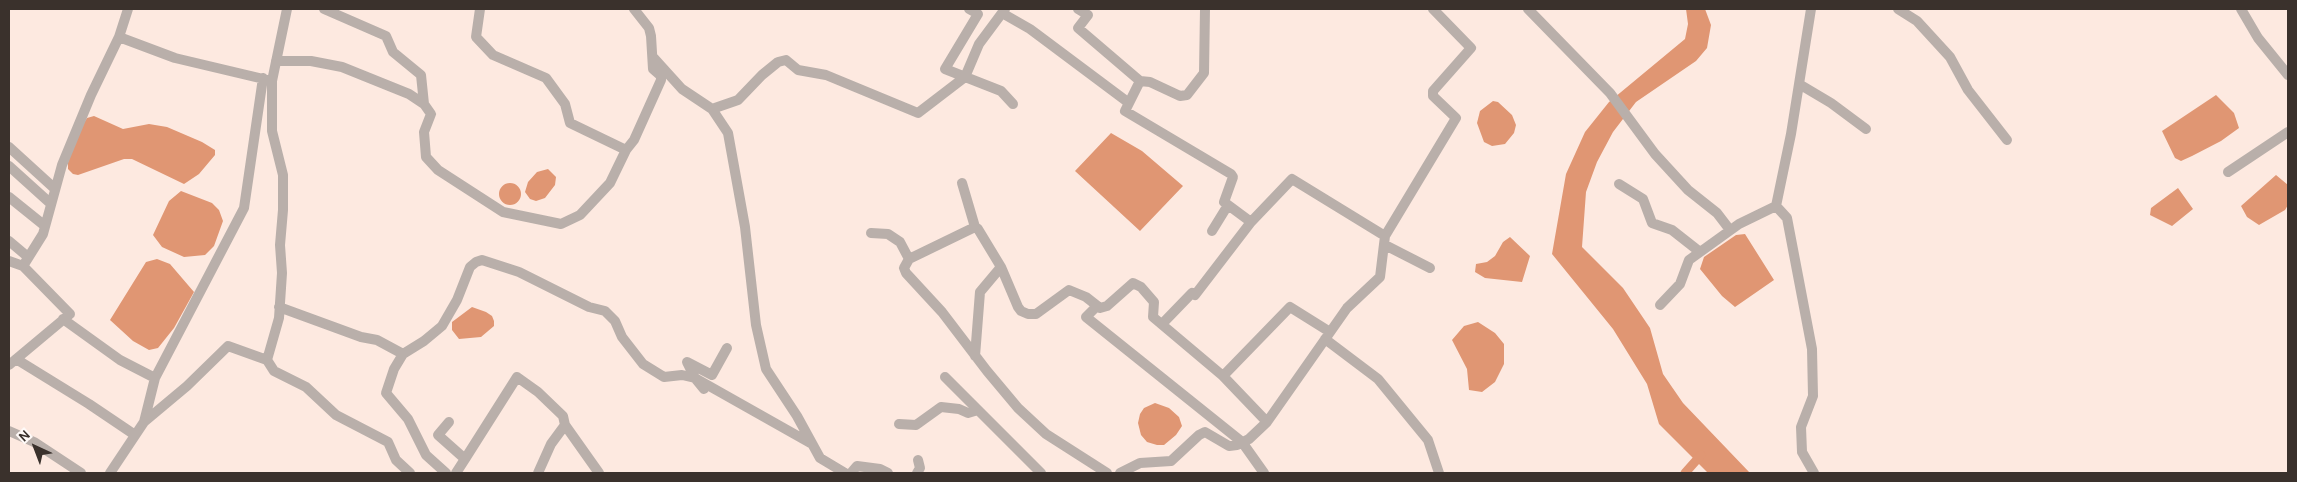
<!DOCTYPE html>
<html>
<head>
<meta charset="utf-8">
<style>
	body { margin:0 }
	#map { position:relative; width:2297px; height:482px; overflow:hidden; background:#fde9e0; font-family:Karla,sans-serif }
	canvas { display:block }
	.frame { position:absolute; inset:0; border:10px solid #3a312c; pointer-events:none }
	.north { position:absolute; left:10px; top:422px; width:50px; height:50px; -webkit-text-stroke:4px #fffaf8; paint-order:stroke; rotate:317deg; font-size:14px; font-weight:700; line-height:20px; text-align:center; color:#3a312c }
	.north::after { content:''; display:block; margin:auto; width:18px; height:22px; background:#3a312c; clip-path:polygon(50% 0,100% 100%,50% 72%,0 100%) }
</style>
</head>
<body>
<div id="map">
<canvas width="2297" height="482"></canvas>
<div class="frame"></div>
<div class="north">N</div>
</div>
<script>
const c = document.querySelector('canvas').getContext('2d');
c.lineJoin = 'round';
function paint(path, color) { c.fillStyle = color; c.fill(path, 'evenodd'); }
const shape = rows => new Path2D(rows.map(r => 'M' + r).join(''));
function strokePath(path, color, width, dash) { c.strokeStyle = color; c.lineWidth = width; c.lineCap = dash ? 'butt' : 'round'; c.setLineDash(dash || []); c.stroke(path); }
paint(shape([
	[1686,9,1705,9,1711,25,1707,48,1696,61,1636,102,1613,132,1597,162,1586,192,1582,247,1623,288,1650,328,1663,374,1683,403,1750,473,1708,473,1659,424,1647,384,1613,329,1552,254,1566,174,1585,132,1609,102,1685,39,1688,24],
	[2216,95,2234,113,2239,128,2221,141,2192,156,2181,161,2175,158,2162,131],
	[1493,101,1498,102,1512,115,1516,125,1514,133,1505,144,1492,146,1484,142,1477,123,1480,111],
	[94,116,123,129,149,124,167,127,202,142,215,150,215,155,199,174,184,184,132,159,124,159,78,175,73,174,68,169,68,162,82,126,87,118],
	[1111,133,1142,151,1183,186,1140,231,1075,171],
	[548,169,556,177,555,185,545,198,536,201,530,199,525,192,528,182,537,172],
	[2276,175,2288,185,2288,205,2285,210,2259,225,2247,217,2241,206],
	'499 194a11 11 0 1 1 22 0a11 11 0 1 1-22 0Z',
	[2178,188,2193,209,2172,226,2150,215,2151,208],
	[181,191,212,203,219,210,223,221,214,246,205,255,184,257,162,247,153,235,169,201],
	[1745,234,1774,280,1735,307,1722,296,1700,269,1704,257,1736,235],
	[1510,237,1530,256,1522,282,1485,278,1475,272,1476,264,1487,262,1495,256,1503,242],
	[157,259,170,264,194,292,174,328,158,348,149,350,133,341,110,320,146,262],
	[472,307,486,312,492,316,494,321,494,326,481,337,459,339,452,330,452,322],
	[1478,322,1495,333,1504,344,1504,364,1495,382,1482,392,1469,390,1467,369,1452,340,1464,326],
	[1155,403,1169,408,1179,417,1182,426,1176,435,1164,445,1157,445,1147,442,1141,435,1138,423,1140,414,1144,408]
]), '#e09673');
strokePath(shape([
	[1685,473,1701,455]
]), '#e09673', 9);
strokePath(shape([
	[324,9,386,36,393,52,421,75,424,104],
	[480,9,476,37,493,55,546,78,565,104,570,123,626,150],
	[969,9,978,14,945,69,1001,91,1013,104],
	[1078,9,1088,15,1078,28,1140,81,1125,111,1231,174,1233,177,1224,202,1251,222],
	[1528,9,1610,93,1655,154,1688,190,1717,213,1730,230],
	[1811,9,1791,134,1776,206,1787,218,1812,349,1813,396,1801,427,1802,452,1814,473],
	[1898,9,1917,21,1950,57,1968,90,2007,140],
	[2241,9,2258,38,2288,75],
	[1002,13,1030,29,1129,103],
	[119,37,175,58,272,81,272,131,283,175,283,210,280,245,282,273,279,318,267,360,274,371,306,387,336,415,388,442,396,460,410,473],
	[653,57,682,89,712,109,728,133,745,227,756,325,766,369,797,416,820,458,845,473],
	[276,61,311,61,342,67,409,94,424,104,431,114,424,132,426,157,438,170,503,212,561,224,580,215,610,183,626,150,634,140,661,80,661,76,653,69,651,36,649,28,634,9],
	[272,81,287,9],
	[1140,81,1150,82,1180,96,1187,95,1204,73,1205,9],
	[1799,84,1831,103,1866,129],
	[712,109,738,100,762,75,778,62,786,60,798,70,826,75,918,113,965,77,979,44,1005,9],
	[9,147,54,188],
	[9,166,50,203],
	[2228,172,2288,132],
	[962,183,975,227,978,229,1001,267,1018,307,1021,311,1028,314,1036,314,1069,290,1086,297,1100,308,1107,306,1133,283,1141,287,1154,302,1153,317,1223,376,1267,422],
	[1619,184,1643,199,1652,223,1672,230,1700,252],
	[9,197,45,226],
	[1212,231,1228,205],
	[871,233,888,234,900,242,909,259,904,268,906,273,942,312,987,371,1018,408,1046,434,1107,473],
	[9,241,28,257],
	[1385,245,1430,268],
	[909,259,975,227],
	[9,261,23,266],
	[1660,305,1680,284,1689,260,1739,224,1776,206],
	[279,307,361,337,377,340,403,354],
	[1096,307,1086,317,1242,442,1264,473],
	[63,319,120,360,155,378],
	[1162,324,1192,293,1195,295,1251,222,1292,179,1385,236],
	[1325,339,1378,379,1428,440,1439,473],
	[727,348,712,375,687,362,695,378,812,444],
	[975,356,980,292,1001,267],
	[16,359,89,404,135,435],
	[9,365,70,314,23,266,43,234,62,165,91,95,119,37,128,9],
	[1223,376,1290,307,1330,332],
	[945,377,1041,473],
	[144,422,155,378,244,208,263,78],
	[449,422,438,435,465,459,456,473],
	[899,424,916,425,941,407,959,409,968,413,978,410],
	[565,425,599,473],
	[9,431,34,442,81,473],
	[465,459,517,377,538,392,563,416,565,425,551,444,538,473],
	[110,473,144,422,187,386,228,346,267,360],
	[446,473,426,455,408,419,386,393,394,369,403,354,424,341,442,326,457,300,470,267,476,262,482,260,519,272,589,307,605,311,615,321,622,337,643,364,664,377,682,375,695,378,704,389],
	[851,473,857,466,880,469,888,473],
	[917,473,920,468,918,460],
	[1120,473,1140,463,1171,461,1199,435,1205,432,1229,446,1237,445,1249,439,1267,422,1347,308,1380,277,1385,236,1456,118,1433,96,1433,91,1471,48,1433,9]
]), '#b9afaa', 10);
</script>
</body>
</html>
